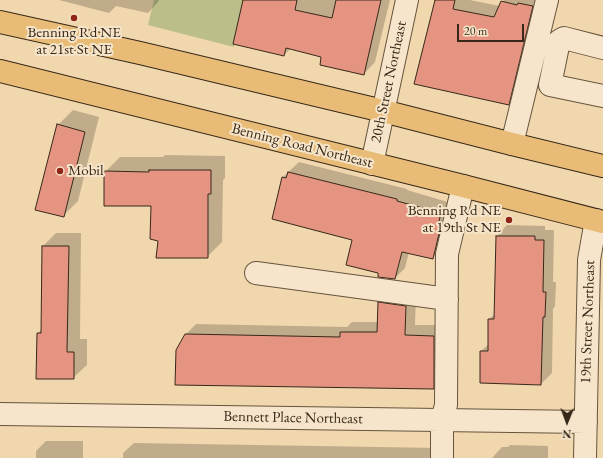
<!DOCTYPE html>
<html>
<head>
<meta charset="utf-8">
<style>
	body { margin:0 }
	#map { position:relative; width:603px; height:458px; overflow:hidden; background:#f1d7ad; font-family:"EB Garamond",serif }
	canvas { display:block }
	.north { position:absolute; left:547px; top:402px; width:40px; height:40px; -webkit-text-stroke:3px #f6e5ca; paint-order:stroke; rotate:181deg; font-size:11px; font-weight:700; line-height:16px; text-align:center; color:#372819 }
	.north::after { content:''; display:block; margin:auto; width:14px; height:18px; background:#372819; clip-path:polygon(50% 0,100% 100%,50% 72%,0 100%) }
	.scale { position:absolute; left:457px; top:24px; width:67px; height:18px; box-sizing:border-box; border:2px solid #372819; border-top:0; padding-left:5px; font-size:12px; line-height:14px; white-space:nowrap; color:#372819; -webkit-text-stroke:3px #f6e5ca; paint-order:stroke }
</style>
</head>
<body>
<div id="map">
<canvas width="603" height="458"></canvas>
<div class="north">N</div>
<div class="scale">20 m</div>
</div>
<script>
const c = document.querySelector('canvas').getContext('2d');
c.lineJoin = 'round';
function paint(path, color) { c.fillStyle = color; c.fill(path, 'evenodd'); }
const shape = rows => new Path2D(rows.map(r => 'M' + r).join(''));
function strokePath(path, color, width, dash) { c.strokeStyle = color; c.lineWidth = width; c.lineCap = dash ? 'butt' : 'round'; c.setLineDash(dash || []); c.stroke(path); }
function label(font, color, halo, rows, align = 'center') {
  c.font = font + ' "EB Garamond",serif'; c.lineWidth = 4; c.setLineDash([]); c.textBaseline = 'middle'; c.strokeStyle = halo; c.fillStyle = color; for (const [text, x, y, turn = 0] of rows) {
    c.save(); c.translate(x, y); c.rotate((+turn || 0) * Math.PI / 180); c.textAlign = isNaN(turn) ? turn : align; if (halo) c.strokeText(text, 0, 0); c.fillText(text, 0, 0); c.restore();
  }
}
paint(shape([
	[154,0,246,0,234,47,148,25]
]), '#bbbe89');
paint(shape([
	[59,0,159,0,158,2,148,13,116,6,109,13],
	[244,0,390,0,375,62,364,74,322,56,291,48,284,55],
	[436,0,470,0,500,6,504,0,541,0,519,94,508,104],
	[73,110,99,117,78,201,63,216,58,125],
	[165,155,225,156,225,178,223,180,222,242,207,257,159,241,152,205,105,172,120,157,163,157],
	[299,162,407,189,407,190,451,203,443,247,432,258,409,252,405,268,395,278,379,272,354,239,283,177],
	[507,225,545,226,545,230,554,230,553,282,556,282,555,306,553,309,552,373,541,384,481,383,481,351,489,344,489,319,496,313,497,236],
	[56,233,81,233,80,339,87,339,87,365,73,378,38,333,42,329,43,246],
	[389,292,416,296,415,325,444,325,444,378,433,388,185,335,196,324,347,327,352,322,378,322,379,303],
	[46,441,83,441,83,458,36,458,36,451],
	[134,443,440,448,443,458,123,458,123,453],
	[510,445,548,446,548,458,492,458,502,447,508,447]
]), '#0003');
const building = shape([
	[243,0,297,0,295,10,332,18,336,0,381,0,364,75,320,65,321,57,286,48,284,56,233,44,243,0],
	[435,0,455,0,453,9,494,17,501,1,517,5,518,3,533,6,509,105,414,84,435,0],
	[57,124,85,132,64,217,35,210,57,124],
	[149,170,211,170,211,194,208,194,208,258,156,258,158,241,150,239,151,206,104,206,104,171,149,172,149,170],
	[288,172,397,199,397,201,441,213,439,221,442,221,433,259,402,252,395,279,378,277,378,273,346,265,352,240,272,219,282,177,286,178,288,172],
	[496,236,535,236,535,240,544,240,543,292,546,292,545,317,543,317,541,385,480,383,480,351,488,351,488,319,494,319,496,236],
	[42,246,69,246,67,352,74,352,74,379,36,379,37,333,41,333,42,246],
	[378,302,406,306,405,335,434,336,434,389,175,385,176,350,185,334,340,337,340,332,377,332,378,302]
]);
paint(building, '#e49480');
strokePath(building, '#372819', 1);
const minor = shape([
	[603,48,564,38,559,41,550,85,603,96],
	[512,144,547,0],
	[372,164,407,0],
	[256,273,447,299],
	[0,414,586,422],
	[442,458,442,420,446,405,447,254,463,186],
	[585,458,589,260,596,220]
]);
const major = shape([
	[0,22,140,53,383,111,512,144,603,166],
	[0,71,463,186,603,222]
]);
strokePath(minor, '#66543e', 24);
strokePath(major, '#372819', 24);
strokePath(minor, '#f6e5ca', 22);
strokePath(major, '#e8bc76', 22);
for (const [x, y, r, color] of [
	[74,18,4,"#8f2418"],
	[60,171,4,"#8f2418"],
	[509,220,4,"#8f2418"]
]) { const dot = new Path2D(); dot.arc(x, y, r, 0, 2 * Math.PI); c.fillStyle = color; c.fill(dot); strokePath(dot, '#f6e5ca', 1.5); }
label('15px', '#372819', '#f6e5ca', [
	["Benning Rd NE",74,33],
	["at 21st St NE",74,50],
	["Mobil",68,171,"left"],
	["Benning Rd NE",501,211,"right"],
	["at 19th St NE",501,228,"right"]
]);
label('15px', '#372819', '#f6e5ca', [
	["20th Street Northeast",389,82,-78],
	["Benning Road Northeast",302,146,14],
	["19th Street Northeast",588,322,-88],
	["Bennett Place Northeast",293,418,1]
]);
</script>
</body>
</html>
